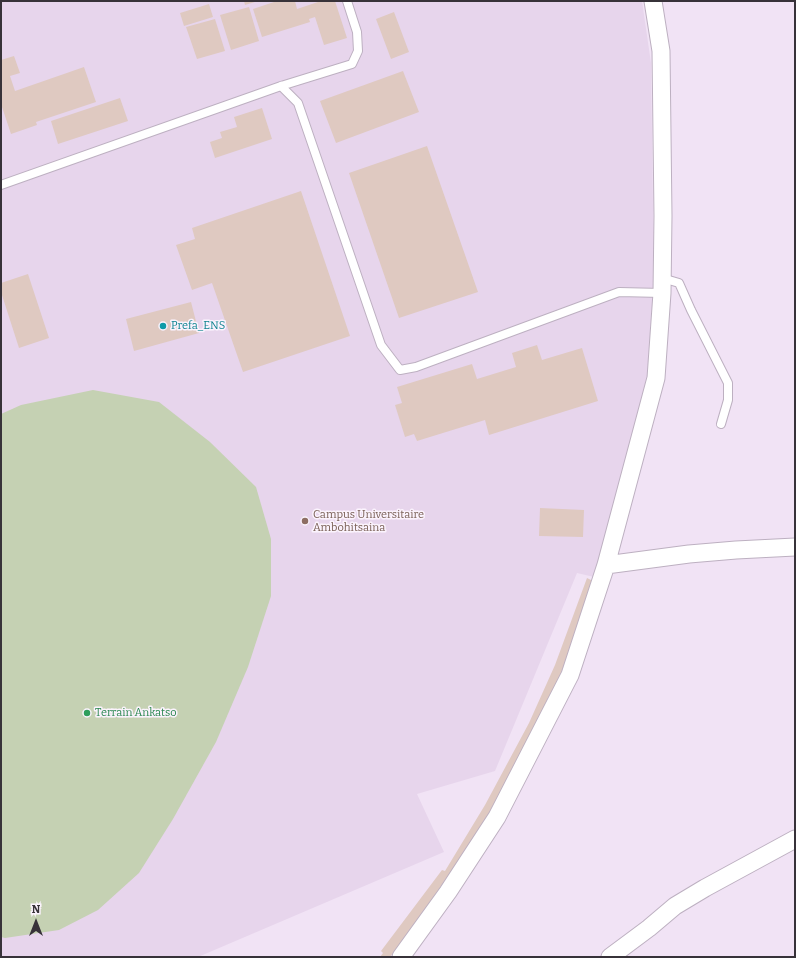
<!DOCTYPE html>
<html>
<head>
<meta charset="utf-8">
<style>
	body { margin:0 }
	#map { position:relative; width:796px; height:958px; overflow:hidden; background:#f1e3f5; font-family:Bitter,serif }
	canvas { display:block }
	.frame { position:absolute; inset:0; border:2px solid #373239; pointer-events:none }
	.north { position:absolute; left:16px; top:902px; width:40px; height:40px; -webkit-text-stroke:3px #fbf3fd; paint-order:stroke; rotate:0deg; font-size:11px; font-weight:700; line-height:16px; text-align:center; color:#373239 }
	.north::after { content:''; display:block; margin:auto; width:14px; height:18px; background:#373239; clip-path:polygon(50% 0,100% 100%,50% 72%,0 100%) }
</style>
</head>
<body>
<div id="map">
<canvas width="796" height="958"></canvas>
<div class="frame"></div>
<div class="north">N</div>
</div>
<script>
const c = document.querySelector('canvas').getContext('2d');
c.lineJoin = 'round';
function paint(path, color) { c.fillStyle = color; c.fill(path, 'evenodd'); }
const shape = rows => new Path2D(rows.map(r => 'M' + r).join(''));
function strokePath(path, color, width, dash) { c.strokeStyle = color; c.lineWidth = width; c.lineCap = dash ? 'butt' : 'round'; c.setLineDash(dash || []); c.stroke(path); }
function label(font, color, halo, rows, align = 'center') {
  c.font = font + ' Bitter,serif'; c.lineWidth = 3; c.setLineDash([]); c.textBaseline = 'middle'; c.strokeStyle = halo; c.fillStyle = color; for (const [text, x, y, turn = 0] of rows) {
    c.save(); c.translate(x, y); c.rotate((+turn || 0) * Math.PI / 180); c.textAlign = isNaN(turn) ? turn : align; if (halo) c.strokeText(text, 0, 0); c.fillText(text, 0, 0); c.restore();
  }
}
paint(shape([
	[1,1,642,1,651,63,654,279,647,376,624,468,594,577,577,573,495,771,417,794,444,852,198,957,1,957]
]), '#e7d5ec');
paint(shape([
	[93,390,159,402,210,442,256,487,271,539,271,596,248,667,216,742,173,819,139,873,98,910,59,930,5,938,1,937,1,414,21,405]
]), '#c5d1b3');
paint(shape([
	[244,1,258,1,245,5],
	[277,1,295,1,297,9,321,1,335,1,347,38,324,45,315,17,309,19,310,22,262,37,253,9],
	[209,4,213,17,184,26,180,13],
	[249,7,259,41,231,50,220,15],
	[394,12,409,52,391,59,376,19],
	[215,19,225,51,197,59,186,27],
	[14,56,20,73,10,76,15,91,84,67,96,102,36,122,37,125,11,134,1,104,1,60],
	[403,71,419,112,336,143,320,101],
	[120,98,128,121,58,144,51,121],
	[262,108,272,139,215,158,210,142,222,138,220,132,237,127,234,117],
	[427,146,478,292,399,318,349,173],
	[301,191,350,336,243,372,212,283,192,290,176,245,195,239,192,228],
	[28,274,49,338,19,348,1,292,1,283],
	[191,302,199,333,134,351,126,319],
	[537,345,542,360,582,348,598,401,489,435,485,420,417,441,414,434,405,437,395,405,402,403,397,387,472,364,477,379,516,367,512,353],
	[540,508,584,510,583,537,539,536],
	[587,578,595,582,563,668,537,727,497,804,447,884,444,882,415,925,390,957,380,957,383,953,381,951,442,870,445,871,485,805,529,723,555,665]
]), '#dfc9c1');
const service = shape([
	[281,86,298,103,381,345,400,370,416,367,619,292,662,293],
	[1,185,281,86,352,64,358,51,357,32,347,1],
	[662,278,679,283,691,310,728,383,728,400,721,424]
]);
const minor = shape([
	[606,565,689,554,736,550,795,547],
	[401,957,448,892,497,817,570,675,606,565,656,378,662,293,663,216,661,51,653,1],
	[610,957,649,928,675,906,705,888,795,839]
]);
strokePath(service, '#bdb0c1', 10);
strokePath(minor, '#bdb0c1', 19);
strokePath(service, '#fff', 8);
strokePath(minor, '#fff', 17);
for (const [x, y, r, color] of [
	[163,326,4,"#0f9aa8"],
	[305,521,4,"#8d6e63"],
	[87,713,4,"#2e9e5b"]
]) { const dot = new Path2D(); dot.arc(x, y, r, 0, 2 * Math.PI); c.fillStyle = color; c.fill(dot); strokePath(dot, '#fbf3fd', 1.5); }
label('11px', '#0d838f', '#fbf3fd', [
	["Prefa_ENS",171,326]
], 'left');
label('11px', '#785e54', '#fbf3fd', [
	["Campus Universitaire",313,515],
	["Ambohitsaina",313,528]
], 'left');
label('11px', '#27864d', '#fbf3fd', [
	["Terrain Ankatso",95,713]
], 'left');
</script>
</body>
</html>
